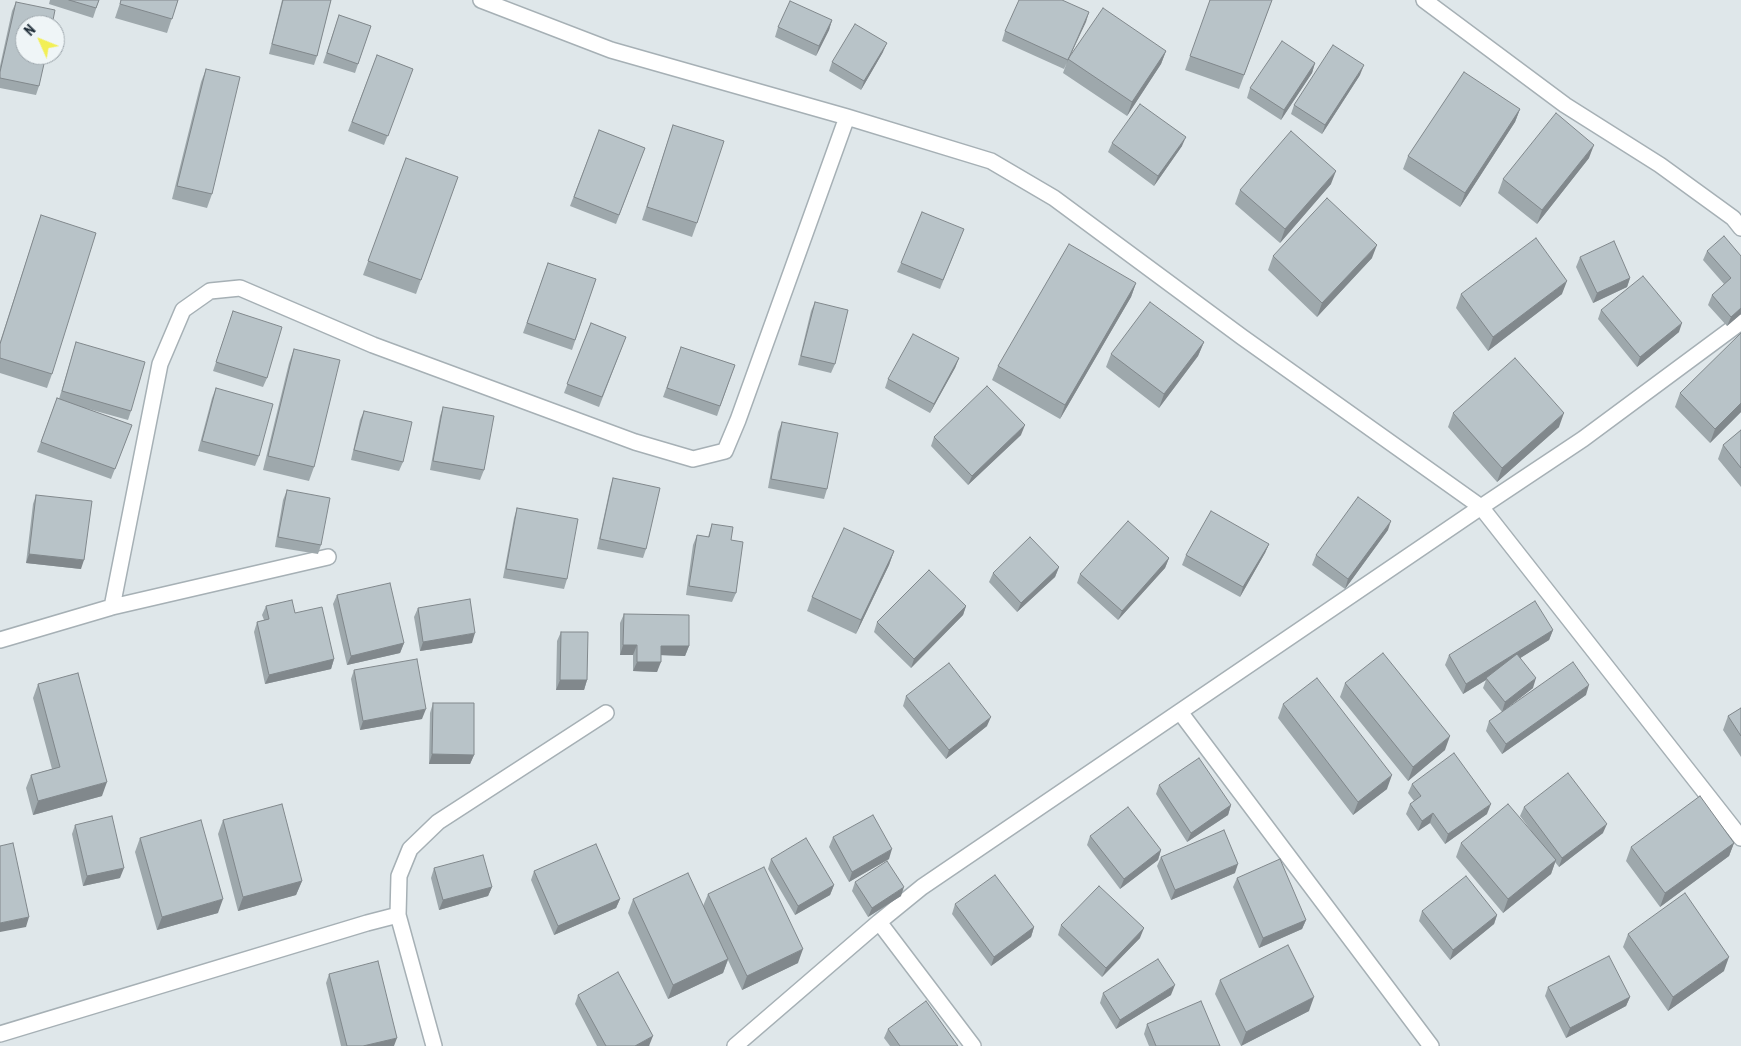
<!DOCTYPE html>
<html>
<head>
<meta charset="utf-8">
<style>
	body { margin:0 }
	#map { position:relative; width:1741px; height:1046px; overflow:hidden; background:#dfe7ea; font-family:"Roboto Condensed",sans-serif }
	canvas { display:block }
	.north { position:absolute; left:15px; top:15px; width:50px; height:50px; box-sizing:border-box; background:#eff5f7; border:1px solid #9ca5ab; border-radius:50%; rotate:314deg; font-size:14px; font-weight:700; line-height:20px; text-align:center; color:#202e3a }
	.north::after { content:''; display:block; margin:auto; width:18px; height:22px; background:#f2ef55; clip-path:polygon(50% 0,100% 100%,50% 72%,0 100%) }
</style>
</head>
<body>
<div id="map">
<canvas width="1741" height="1046"></canvas>
<div class="north">N</div>
</div>
<script>
const c = document.querySelector('canvas').getContext('2d');
c.lineJoin = 'round';
const shape = rows => new Path2D(rows.map(r => 'M' + r).join(''));
function strokePath(path, color, width, dash) { c.strokeStyle = color; c.lineWidth = width; c.lineCap = dash ? 'butt' : 'round'; c.setLineDash(dash || []); c.stroke(path); }
function paint(path, color) { c.fillStyle = color; c.fill(path, 'evenodd'); }
const minor = shape([
	[481,0,611,50,847,117,991,161,1054,198,1242,337,1481,507,1741,838],
	[1424,0,1565,105,1660,165,1733,218,1741,228],
	[112,607,160,364,183,310,210,291,240,288,373,345,635,442,693,459,725,451,738,420,847,117],
	[0,640,112,607,328,557],
	[1180,712,1431,1046],
	[398,915,399,876,410,849,438,822,606,713],
	[879,922,973,1046],
	[0,1034,367,923,398,915,434,1046],
	[735,1046,879,922,922,887,1481,507,1583,439,1741,322]
]);
strokePath(minor, '#a6b0b5', 18);
strokePath(minor, '#fff', 15);
paint(shape([
	[50,0,99,0,93,18,49,4],
	[121,0,178,0,167,33,115,18],
	[282,0,331,0,317,56,314,65,269,54],
	[1272,0,1239,89,1185,70,1190,56],
	[16,2,39,86,36,95,0,88,0,66,12,11],
	[1089,12,1069,58,1166,51,1161,64,1127,116,1063,73,1067,62,1064,69,1002,41,1005,31],
	[339,15,371,26,355,73,323,63],
	[832,20,829,30,816,56,775,37,778,27],
	[883,52,861,90,829,71,832,62],
	[377,55,413,69,384,145,348,131],
	[1315,63,1312,73,1281,120,1247,98,1250,88],
	[206,69,212,194,207,208,172,199,201,82],
	[1360,75,1322,134,1291,114,1294,105],
	[1520,109,1515,122,1460,207,1403,169,1408,156],
	[673,125,697,223,692,237,642,220],
	[599,130,645,148,616,224,570,206],
	[1112,143,1182,146,1154,186,1108,152],
	[406,158,458,177,416,294,363,275],
	[1589,158,1537,224,1498,193,1503,179],
	[1331,184,1280,243,1235,204,1240,190],
	[41,215,52,374,47,388,0,373,0,342],
	[964,229,940,289,897,272,901,263],
	[1707,251,1741,256,1741,314,1727,326,1708,305,1712,295,1724,284,1703,260],
	[1273,256,1372,258,1317,317,1268,270],
	[1580,257,1630,278,1627,287,1593,303,1576,267],
	[548,263,596,279,572,350,523,333],
	[1136,283,1131,297,1060,419,992,380,998,366],
	[1461,294,1562,294,1488,351,1456,308],
	[815,302,835,364,831,373,798,365,811,311],
	[1601,310,1679,332,1637,367,1598,319],
	[233,311,267,378,263,387,213,371],
	[591,323,626,337,599,407,564,393],
	[76,342,131,411,128,420,85,408,132,425,111,479,37,452,57,398,59,399],
	[1204,342,1198,356,1159,408,1106,367,1111,354],
	[681,347,735,365,717,416,663,397],
	[294,349,314,467,309,481,263,470,289,363],
	[959,358,955,368,930,413,885,388,888,379],
	[216,388,259,456,255,466,198,451,212,398],
	[1680,393,1741,412,1710,443,1675,407],
	[443,407,484,470,480,480,430,470,440,416],
	[364,411,403,462,399,471,351,460,360,420],
	[1453,413,1559,427,1497,482,1448,427],
	[782,422,827,489,824,499,768,488,778,432],
	[1741,430,1741,487,1718,459,1723,445],
	[1021,435,968,485,931,446,934,437],
	[613,478,646,549,643,558,597,549,610,488],
	[287,490,321,545,318,554,275,547,283,500],
	[36,495,81,569,26,563,33,504],
	[517,508,567,579,564,589,503,578,514,518],
	[712,524,731,540,736,593,732,602,686,595,693,545,697,535,708,537],
	[1388,530,1345,589,1312,565,1316,555],
	[1269,544,1265,553,1240,597,1182,565,1186,555],
	[894,551,889,565,856,634,807,611,812,597],
	[1169,558,1165,568,1118,620,1077,583,1080,574],
	[1059,567,1055,577,1017,612,989,582,993,573],
	[337,595,404,643,400,653,347,665,333,604],
	[266,606,295,613,334,659,331,669,265,684,254,632,257,622,264,620,262,615],
	[966,606,963,615,911,668,874,632,877,622],
	[418,608,472,643,420,651,414,617],
	[624,614,689,646,685,656,661,655,657,672,633,671,633,655,620,655,620,623],
	[1553,630,1549,640,1520,658,1533,688,1502,712,1483,688,1486,680,1463,694,1445,665,1449,655],
	[561,632,587,680,584,690,556,690,557,641],
	[354,670,422,719,360,730,351,679],
	[1345,683,1445,750,1408,781,1340,697],
	[38,684,102,796,33,815,26,788,31,775,52,769,33,698],
	[1586,695,1502,754,1486,731,1489,721],
	[906,696,987,726,946,759,903,706],
	[433,703,474,755,470,764,429,764,430,713],
	[1283,704,1387,789,1353,815,1278,718],
	[1741,708,1741,757,1723,730,1728,716],
	[1412,784,1487,814,1445,844,1430,823,1418,831,1406,814,1410,804,1414,801,1408,793],
	[1159,785,1231,805,1228,815,1187,842,1156,794],
	[1524,807,1603,833,1559,867,1555,862,1551,874,1503,913,1456,857,1461,843,1532,832,1520,816],
	[223,820,302,881,296,895,238,911,218,834],
	[75,825,120,878,83,886,72,834],
	[1090,836,1161,850,1158,860,1120,889,1087,845],
	[833,837,889,859,849,882,829,847],
	[140,838,218,913,157,930,135,852],
	[1734,843,1729,856,1660,907,1626,861,1631,847],
	[1161,857,1235,873,1171,900,1157,866],
	[771,859,834,885,830,895,795,915,768,869],
	[434,868,492,887,488,896,439,910,431,878],
	[534,871,620,899,616,908,554,935,531,880],
	[1237,878,1306,920,1302,929,1259,948,1233,887],
	[855,882,901,896,868,917,852,891],
	[708,894,798,963,742,990,728,960,723,973,668,999,628,913,633,899,703,906],
	[955,904,1034,927,1031,937,991,966,952,914],
	[1422,911,1497,915,1494,924,1450,960,1419,921],
	[1061,925,1140,938,1102,977,1058,935],
	[1628,934,1724,971,1668,1011,1623,947],
	[329,974,394,1046,341,1046,326,983],
	[1220,980,1309,1011,1241,1046,1215,994],
	[1548,987,1630,997,1626,1006,1566,1038,1545,996],
	[1103,993,1171,995,1116,1029,1100,1003],
	[578,995,650,1046,597,1046,575,1004],
	[1147,1024,1220,1046,1149,1046,1144,1034],
	[888,1029,958,1046,890,1046,884,1038]
]), '#9ea8ac');
paint(shape([
	[1089,12,1086,22,1064,69,1068,60],
	[832,20,829,30,816,56,819,46],
	[887,43,883,52,861,90,864,81],
	[1166,51,1161,64,1127,116,1132,102],
	[1315,63,1312,73,1281,120,1284,110],
	[1364,65,1360,75,1322,134,1325,125],
	[1520,109,1515,122,1460,207,1465,193],
	[1186,137,1182,146,1154,186,1158,176],
	[1594,145,1589,158,1537,224,1542,210],
	[1336,171,1331,184,1280,243,1285,229],
	[1377,245,1372,258,1317,317,1322,303],
	[1630,278,1627,287,1593,303,1597,293],
	[1567,281,1562,294,1488,351,1493,337],
	[1136,283,1131,297,1060,419,1065,405],
	[1741,308,1741,314,1727,326,1731,317],
	[1682,323,1679,332,1637,367,1640,357],
	[1204,342,1198,356,1159,408,1164,394],
	[959,358,955,368,930,413,934,404],
	[1741,403,1741,412,1710,443,1715,429],
	[1564,413,1559,427,1497,482,1502,468],
	[1025,425,1021,435,968,485,972,476],
	[1391,521,1388,530,1345,589,1348,579],
	[1269,544,1265,553,1240,597,1243,587],
	[894,551,889,565,856,634,861,620],
	[29,554,84,560,81,569,26,563],
	[1169,558,1165,568,1118,620,1122,611],
	[1059,567,1055,577,1017,612,1021,603],
	[966,606,963,615,911,668,914,659],
	[1553,630,1549,640,1487,679,1486,678,1486,680,1463,694,1466,684],
	[475,633,472,643,420,651,423,642],
	[404,643,400,653,347,665,351,656],
	[623,645,637,645,633,655,620,655],
	[661,646,689,646,685,656,658,655],
	[334,659,331,669,265,684,269,675],
	[637,662,661,662,657,672,633,671],
	[1536,678,1533,688,1502,712,1505,702],
	[560,680,587,680,584,690,556,690],
	[1589,685,1586,695,1502,754,1506,744],
	[426,709,422,719,360,730,363,721],
	[991,717,987,726,946,759,949,750],
	[1450,736,1445,750,1408,781,1413,767],
	[432,754,474,755,470,764,429,764],
	[1392,775,1387,789,1353,815,1358,802],
	[107,782,102,796,33,815,38,801],
	[1491,804,1487,814,1445,844,1448,834],
	[1231,805,1228,815,1187,842,1191,833],
	[1433,813,1430,823,1418,831,1422,821],
	[1607,824,1603,833,1559,867,1562,858],
	[1734,843,1729,856,1660,907,1665,893],
	[892,849,889,859,849,882,852,872],
	[1161,850,1158,860,1120,889,1124,879],
	[1556,860,1551,874,1503,913,1508,899],
	[1238,864,1235,873,1171,900,1175,890],
	[124,868,120,878,83,886,87,876],
	[302,881,296,895,238,911,243,897],
	[834,885,830,895,795,915,798,906],
	[492,887,488,896,439,910,443,900],
	[904,887,901,896,868,917,872,908],
	[223,899,218,913,157,930,162,917],
	[620,899,616,908,554,935,558,926],
	[1497,915,1494,924,1450,960,1453,950],
	[29,917,26,927,0,932,0,923],
	[1306,920,1302,929,1259,948,1263,938],
	[1034,927,1031,937,991,966,994,957],
	[1144,928,1140,938,1102,977,1106,968],
	[803,949,798,963,742,990,747,976],
	[1729,957,1724,971,1668,1011,1673,997],
	[728,959,723,973,668,999,673,985],
	[1175,985,1171,995,1116,1029,1120,1020],
	[1314,997,1309,1011,1241,1046,1246,1032],
	[1630,997,1626,1006,1566,1038,1570,1028],
	[653,1036,649,1046,635,1046],
	[397,1038,394,1046,363,1046]
]), '#81888c');
const building = shape([
	[69,0,99,0,96,8,69,0],
	[121,0,178,0,172,19,120,4,121,0],
	[283,0,331,0,317,56,272,44,283,0],
	[1019,0,1062,0,1089,12,1068,60,1005,31,1019,0],
	[1210,0,1272,0,1244,75,1190,56,1210,0],
	[790,1,832,20,819,46,778,27,790,1],
	[16,2,55,10,52,25,25,25,25,55,46,55,39,86,0,78,0,72,16,2],
	[1103,8,1166,51,1132,102,1068,59,1103,8],
	[339,15,371,26,358,64,327,53,339,15],
	[855,24,887,43,864,81,832,62,855,24],
	[1282,41,1315,63,1284,110,1250,88,1282,41],
	[1333,45,1364,65,1325,125,1294,105,1333,45],
	[377,55,413,69,388,136,352,122,377,55],
	[206,69,240,77,212,194,177,186,206,69],
	[1464,72,1520,109,1465,193,1408,156,1464,72],
	[1140,104,1186,137,1158,176,1112,143,1140,104],
	[1556,113,1594,145,1542,210,1503,179,1556,113],
	[673,125,724,141,697,223,647,207,673,125],
	[599,130,645,148,619,215,574,197,599,130],
	[1291,131,1336,171,1285,229,1240,190,1291,131],
	[406,158,458,177,421,280,368,261,406,158],
	[1327,198,1377,245,1322,303,1273,256,1327,198],
	[922,212,964,229,943,280,901,263,922,212],
	[41,215,96,233,52,374,0,358,0,344,41,215],
	[1724,236,1741,256,1741,308,1731,317,1712,295,1731,278,1707,251,1724,236],
	[1536,238,1567,281,1493,337,1461,294,1536,238],
	[1614,241,1630,278,1597,293,1580,257,1614,241],
	[1069,244,1136,283,1065,405,998,366,1069,244],
	[548,263,596,279,575,340,527,323,548,263],
	[1643,276,1682,323,1640,357,1601,310,1643,276],
	[815,302,848,310,835,364,801,356,815,302],
	[1150,302,1204,342,1164,394,1111,354,1150,302],
	[233,311,282,327,267,378,216,362,233,311],
	[591,323,626,337,602,397,567,384,591,323],
	[1741,333,1741,403,1715,429,1680,393,1741,333],
	[913,334,959,358,934,404,888,379,913,334],
	[76,342,145,362,131,411,62,391,76,342],
	[681,347,735,365,720,406,667,388,681,347],
	[294,349,340,360,314,467,268,456,294,349],
	[1515,358,1564,413,1502,468,1453,413,1515,358],
	[987,386,1025,425,972,476,934,437,987,386],
	[216,388,273,404,259,456,202,441,216,388],
	[57,398,132,425,115,469,41,442,57,398],
	[443,407,494,416,484,470,433,461,443,407],
	[364,411,412,422,403,462,354,450,364,411],
	[782,422,838,433,827,489,771,479,782,422],
	[1741,430,1741,468,1723,445,1741,430],
	[613,478,660,488,646,549,600,539,613,478],
	[287,490,330,498,321,545,278,537,287,490],
	[36,495,92,501,84,560,29,554,36,495],
	[1358,497,1391,521,1348,579,1316,555,1358,497],
	[517,508,578,519,567,579,506,569,517,508],
	[1211,511,1269,544,1243,587,1186,555,1211,511],
	[1128,521,1169,558,1122,611,1080,574,1128,521],
	[712,524,733,527,731,540,743,542,736,593,689,586,697,535,709,537,712,524],
	[844,528,894,551,861,620,812,597,844,528],
	[1030,537,1059,567,1021,603,993,573,1030,537],
	[929,570,966,606,914,659,877,622,929,570],
	[390,583,404,643,351,656,337,595,390,583],
	[470,599,475,633,423,642,418,608,470,599],
	[292,600,295,613,322,607,334,659,269,675,257,622,269,619,266,606,292,600],
	[1535,601,1553,630,1466,684,1449,655,1535,601],
	[624,614,689,615,689,646,661,646,661,662,637,662,637,645,623,645,624,614],
	[561,632,588,632,587,680,560,680,561,632],
	[1383,653,1450,736,1413,767,1345,683,1383,653],
	[1517,654,1536,678,1505,702,1486,678,1517,654],
	[417,659,426,709,363,721,354,670,417,659],
	[1573,662,1589,685,1506,744,1489,721,1573,662],
	[949,663,991,717,949,750,906,696,949,663],
	[78,673,107,782,38,801,31,775,60,767,38,684,78,673],
	[1317,678,1392,775,1358,802,1283,704,1317,678],
	[433,703,474,703,474,755,432,754,433,703],
	[1741,708,1741,736,1728,716,1741,708],
	[1454,753,1491,804,1448,834,1433,813,1422,821,1410,804,1421,796,1412,784,1454,753],
	[1199,758,1231,805,1191,833,1159,785,1199,758],
	[1568,773,1607,824,1562,858,1524,807,1568,773],
	[1700,796,1734,843,1665,893,1631,847,1700,796],
	[282,804,302,881,243,897,223,820,282,804],
	[1508,804,1556,860,1508,899,1461,843,1508,804],
	[1128,807,1161,850,1124,879,1090,836,1128,807],
	[873,815,892,849,852,872,833,837,873,815],
	[112,816,124,868,87,876,75,825,112,816],
	[201,820,223,899,162,917,140,838,201,820],
	[1224,830,1238,864,1175,890,1161,857,1224,830],
	[806,838,834,885,798,906,771,859,806,838],
	[13,843,29,917,0,923,0,846,13,843],
	[596,844,620,899,558,926,534,871,596,844],
	[483,855,492,887,443,900,434,868,483,855],
	[1280,859,1306,920,1263,938,1237,878,1280,859],
	[887,861,904,887,872,908,855,882,887,861],
	[764,867,803,949,747,976,708,894,764,867],
	[688,873,728,959,673,985,633,899,688,873],
	[995,875,1034,927,994,957,955,904,995,875],
	[1466,876,1497,915,1453,950,1422,911,1466,876],
	[1099,886,1144,928,1106,968,1061,925,1099,886],
	[1685,893,1729,957,1673,997,1628,934,1685,893],
	[1288,945,1314,997,1246,1032,1220,980,1288,945],
	[1609,956,1630,997,1570,1028,1548,987,1609,956],
	[1158,959,1175,985,1120,1020,1103,993,1158,959],
	[378,961,397,1038,363,1046,347,1046,329,974,378,961],
	[618,972,653,1036,635,1046,606,1046,578,995,618,972],
	[926,1001,958,1046,900,1046,888,1029,926,1001],
	[1201,1001,1220,1046,1156,1046,1147,1024,1201,1001]
]);
paint(building, '#b8c3c8');
strokePath(building, '#81888c', 1);
</script>
</body>
</html>
